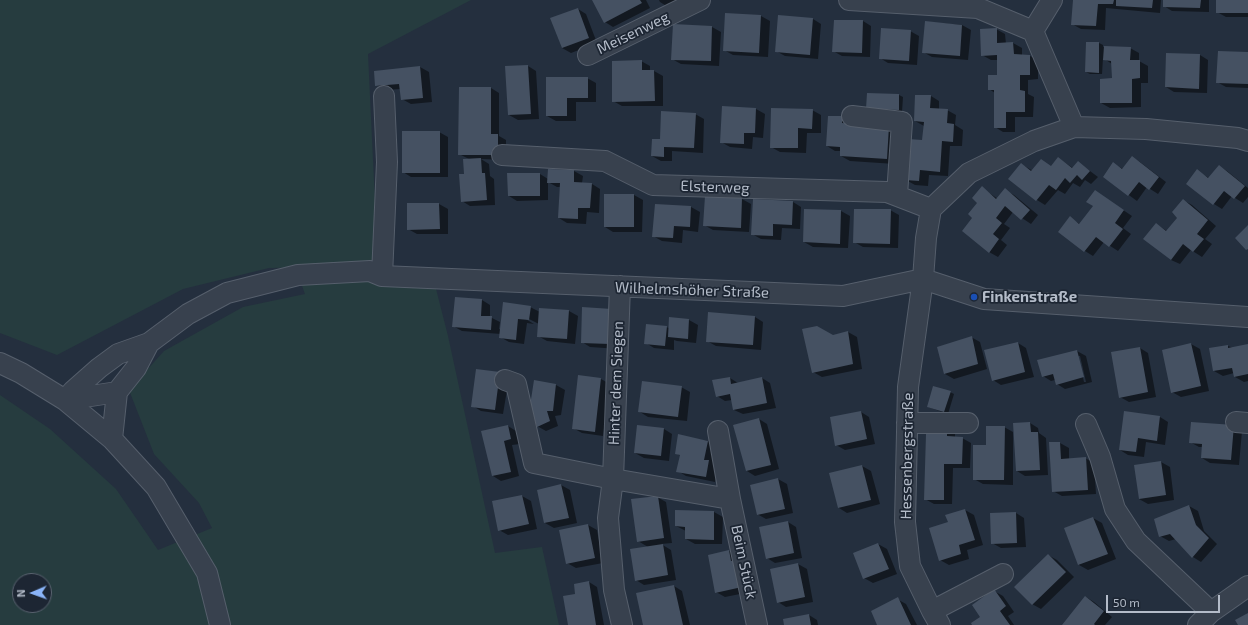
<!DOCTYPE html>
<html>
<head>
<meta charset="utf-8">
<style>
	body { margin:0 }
	#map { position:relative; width:1248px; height:625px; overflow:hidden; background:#242f3e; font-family:"Exo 2",sans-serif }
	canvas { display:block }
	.north { position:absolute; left:12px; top:573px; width:40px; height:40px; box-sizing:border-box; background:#1d2633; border:1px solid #59626f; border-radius:50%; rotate:268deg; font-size:11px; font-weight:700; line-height:16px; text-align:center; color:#b4bcc9 }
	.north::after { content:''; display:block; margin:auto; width:14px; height:18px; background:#8ab4f8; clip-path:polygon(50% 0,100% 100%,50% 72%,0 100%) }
	.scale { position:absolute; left:1106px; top:595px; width:114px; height:18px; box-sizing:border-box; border:2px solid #b4bcc9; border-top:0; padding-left:5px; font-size:12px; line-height:14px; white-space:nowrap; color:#b4bcc9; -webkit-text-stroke:3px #1d2633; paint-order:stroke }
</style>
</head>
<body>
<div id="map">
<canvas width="1248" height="625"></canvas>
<div class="north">N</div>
<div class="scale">50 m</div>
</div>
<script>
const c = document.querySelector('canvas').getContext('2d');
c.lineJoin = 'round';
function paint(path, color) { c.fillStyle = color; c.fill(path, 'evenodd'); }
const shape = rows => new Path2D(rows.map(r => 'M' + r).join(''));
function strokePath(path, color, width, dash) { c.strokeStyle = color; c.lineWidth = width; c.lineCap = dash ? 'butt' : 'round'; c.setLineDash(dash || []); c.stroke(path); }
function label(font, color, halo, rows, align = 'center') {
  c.font = font + ' "Exo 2",sans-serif'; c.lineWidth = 3.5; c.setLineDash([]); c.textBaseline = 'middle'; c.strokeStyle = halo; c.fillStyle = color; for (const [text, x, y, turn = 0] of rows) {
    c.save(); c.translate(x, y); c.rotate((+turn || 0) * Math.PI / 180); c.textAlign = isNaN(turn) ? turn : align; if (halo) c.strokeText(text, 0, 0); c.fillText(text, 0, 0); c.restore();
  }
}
paint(shape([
	[0,0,471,0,368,54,378,266,269,268,183,289,57,355,0,333],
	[437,268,436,289,448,336,495,553,542,547,559,625,0,625,0,395,50,429,116,489,158,550,212,528,199,503,154,454,129,390,164,351,243,307,305,294,298,275,347,271],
	[20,581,44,581,44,605,20,605]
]), '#263c3f');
paint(shape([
	[593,0,646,0,650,8,613,27,605,22],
	[659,0,684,0,668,7,660,2],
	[1074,0,1161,0,1160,13,1106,8,1105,30,1081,29,1072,24],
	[1164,0,1209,0,1209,12,1172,11,1164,6],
	[1217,0,1248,0,1248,17,1226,17,1217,12],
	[578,9,586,14,597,43,571,53,562,48],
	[726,14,761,16,770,21,768,57,733,55,724,50],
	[813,19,821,24,818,59,785,56,776,51],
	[863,21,871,26,870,57,842,56,833,51],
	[926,22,962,25,971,30,968,60,932,57,923,52],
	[674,25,712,27,721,32,719,66,681,64,672,59],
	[996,29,1005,34,1006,44,1013,43,1022,48,1022,55,1030,56,1038,60,1038,79,1028,80,1028,94,1034,97,1033,117,1015,117,1015,132,1003,132,995,127,995,93,989,89,998,76,998,60,991,60,982,55],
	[910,31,919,36,917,65,888,63,880,58],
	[1099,43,1103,45,1103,47,1130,48,1139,53,1139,61,1148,66,1148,83,1141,83,1141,107,1110,108,1101,103,1113,79,1112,64,1103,58,1102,74,1090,74,1086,72],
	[1248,53,1248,88,1226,87,1217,82],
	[1200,55,1208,60,1207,93,1174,92,1166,87],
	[641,61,650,66,650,71,654,71,663,76,663,106,622,106,613,101],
	[528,66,536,71,539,119,518,120,509,115],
	[420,67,429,72,432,102,411,104,402,99,401,89,385,90,376,85],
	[587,78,596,83,596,102,576,102,576,121,556,121,547,116],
	[491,88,499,93,499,136,506,140,506,160,481,159,489,164,490,176,494,179,495,205,470,206,462,201,469,159,459,154],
	[899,95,903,97,902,112,871,111],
	[931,96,939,101,939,110,947,110,956,115,955,125,963,130,962,146,950,146,948,176,929,175,928,186,915,185,906,180,923,141,924,126,915,121],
	[723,107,756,109,765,114,763,138,753,137,752,149,730,147,721,142],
	[812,110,821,115,821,133,807,133,806,153,780,152,771,147],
	[695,114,704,119,703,153,672,151,672,161,661,161,652,156,661,140],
	[842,117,850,122,889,127,898,132,895,164,850,161,841,156,841,151,835,151,827,146],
	[439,132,448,137,448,177,411,177,403,172],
	[1132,157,1140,162,1166,182,1158,194,1147,187,1137,201,1104,177,1114,164,1123,169],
	[1058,158,1073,168,1078,162,1098,177,1091,184,1085,180,1080,187,1073,183,1065,194,1058,190,1045,205,1037,200,1010,179,1021,164,1033,171,1051,167],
	[1219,166,1227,171,1248,188,1248,197,1243,203,1232,196,1222,209,1214,204,1187,184,1197,171,1209,178],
	[549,170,574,171,583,176,582,183,592,184,600,189,599,213,587,212,586,224,567,223,559,218,560,187,557,187,548,182,548,200,517,201,509,196,540,174,548,179],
	[982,188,998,199,1005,190,1014,195,1038,215,1031,224,1013,212,1004,224,1010,228,1001,240,1007,245,998,257,989,252,974,218],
	[1095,191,1132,216,1123,228,1131,234,1118,251,1104,242,1093,256,1085,251,1059,232,1070,218,1080,224,1095,206],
	[634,195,643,200,642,232,613,232,605,227],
	[706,197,742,199,751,204,749,232,713,230,704,225],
	[1183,200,1192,205,1216,226,1205,239,1212,244,1202,257,1191,250,1180,264,1171,260,1156,224,1167,231,1179,217],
	[793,202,801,207,800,229,782,228,781,240,761,239,752,234],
	[408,204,439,204,448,209,448,234,417,234,408,229],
	[656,205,691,207,700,212,698,232,683,230,682,243,662,241,653,236],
	[890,210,899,215,898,248,863,247,854,242],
	[841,211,850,216,848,248,813,247,804,242],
	[482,300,490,305,490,317,500,322,499,329,501,330,530,307,540,312,540,309,569,311,578,316,575,344,547,341,538,336,539,324,525,317,524,318,534,324,527,323,524,344,509,342,500,337,501,334,462,331,453,326],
	[583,308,619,349,590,347,582,342],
	[755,317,763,322,761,350,716,346,707,341],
	[670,318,689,320,698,325,696,343,677,341,674,340,674,350,654,348,646,343,666,327,669,328],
	[848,332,857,337,862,369,822,377,813,372,833,336],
	[971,337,980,342,987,369,954,379,945,374,938,348],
	[1018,343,1026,348,1034,377,1001,385,993,380],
	[1191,344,1200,349,1209,391,1181,397,1172,392],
	[1248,345,1248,381,1244,382,1235,377,1234,373,1223,376,1214,371,1228,346,1233,348],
	[1140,348,1148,353,1156,397,1129,402,1120,397],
	[1077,351,1086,356,1092,382,1065,389,1057,384,1055,380,1051,381,1043,376],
	[1078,356,1080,356,1086,382,1084,382],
	[579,376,601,379,610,384,603,436,582,433,573,428],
	[509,378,503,414,481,411,473,406],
	[730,378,738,383,762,378,770,383,776,408,743,414,734,410,732,400,725,401,717,396],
	[535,382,556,385,565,390,561,415,555,416,558,426,546,431,537,426],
	[681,387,690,392,687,421,648,417,640,412],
	[950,392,954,394,948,414,928,407],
	[861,412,869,417,875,444,845,450,836,445],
	[1160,417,1168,422,1165,445,1146,442,1144,457,1128,455,1120,450],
	[759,419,767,424,779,469,755,476,747,471],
	[1030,423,1038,428,1039,433,1046,438,1048,475,1025,476,1017,471],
	[1192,423,1242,431,1239,465,1210,463,1202,458,1202,447,1199,447,1190,442],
	[508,426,516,431,520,444,512,445,519,476,501,481,493,476],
	[638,426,664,429,672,434,669,461,644,458,635,453],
	[1004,427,1013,432,1013,485,983,484,974,479,987,446],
	[947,428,955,433,955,438,962,438,971,443,970,468,953,468,952,504,934,504,925,499,934,435],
	[679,436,708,441,717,446,713,464,718,466,715,482,686,476,678,471,681,456,676,453],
	[1060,443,1069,448,1069,459,1085,458,1094,463,1096,494,1062,496,1053,491],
	[1161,462,1170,467,1174,500,1148,504,1139,499],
	[862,466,871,471,880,504,847,513,839,508,830,474],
	[778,479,787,484,793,513,766,519,757,514],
	[561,485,570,490,577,523,554,528,545,523],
	[522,496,531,501,537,529,508,535,499,530],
	[657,497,666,502,672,543,661,544,671,550,676,580,644,585,636,580,648,547,638,541],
	[1189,506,1198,511,1204,531,1217,544,1201,562,1193,557,1176,539,1169,541,1160,536],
	[965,510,974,515,983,545,967,550,969,559,949,565,940,560],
	[676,511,714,512,723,517,722,544,695,544,686,539,686,531,676,526],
	[1016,513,1024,518,1026,547,1001,548,992,543],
	[1093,518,1102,523,1116,559,1088,570,1079,565,1065,529],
	[788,522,796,527,802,558,775,563,767,558],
	[588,525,597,530,603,563,576,568,567,563],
	[878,544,887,549,897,574,873,583,864,578],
	[729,551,738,556,750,592,725,597,716,592],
	[1048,555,1057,560,1074,577,1041,609,1032,604],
	[798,564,807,569,813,602,786,607,778,602],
	[589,582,597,587,604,625,569,625,576,595],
	[674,586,682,591,690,625,644,625],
	[994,591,1003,596,1014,612,1008,616,1014,625,974,625,981,617],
	[1086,597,1094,602,1112,617,1105,625,1063,625],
	[897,599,906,604,917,625,879,625],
	[809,615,817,620,818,625,785,625]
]), '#0007');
paint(shape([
	[592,0,640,0,642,3,604,23],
	[1073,0,1114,0,1113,4,1098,4,1096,26,1071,25],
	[1116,0,1153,0,1152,8,1116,6],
	[1163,0,1201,0,1200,8,1163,7],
	[1216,0,1248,0,1248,13,1216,13],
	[578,8,589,38,562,48,550,18],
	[725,13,761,15,759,53,723,51],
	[778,15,813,18,810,55,775,52],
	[834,20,863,20,862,53,832,52],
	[925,21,962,25,960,56,922,53],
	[673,24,712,26,711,61,671,60],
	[881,28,911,30,909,61,879,59],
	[997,28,997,43,1013,42,1014,54,1030,55,1030,75,1020,75,1020,90,1025,91,1025,112,1006,112,1006,128,994,128,994,90,988,90,988,75,997,75,997,55,981,56,980,29],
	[1086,42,1099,42,1099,73,1085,72],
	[1104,46,1131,47,1130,60,1140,60,1140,78,1132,79,1132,103,1100,103,1100,79,1112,78,1111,61,1103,60],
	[1218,51,1248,52,1248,84,1216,83],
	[1166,53,1200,54,1199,89,1165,87],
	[642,60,642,70,654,70,655,101,612,102,612,61],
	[528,65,531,114,508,115,505,66],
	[420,66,423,98,401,100,399,84,375,86,374,71],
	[546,77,588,77,588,98,567,98,567,116,546,116],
	[459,87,491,87,491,134,498,134,498,155,458,155],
	[867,93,899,94,899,110,866,109],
	[915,95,931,95,930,108,948,109,947,123,954,124,953,142,942,141,940,172,920,170,919,181,905,180,908,139,922,140,924,122,914,121],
	[722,106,756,108,755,133,744,133,744,144,720,143],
	[771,108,813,109,812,129,798,128,798,148,770,148],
	[661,111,696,113,694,148,664,147,664,157,651,156,652,139,660,139],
	[828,116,842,116,842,123,889,126,887,159,840,156,840,147,826,146],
	[402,131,440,131,440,173,402,173],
	[1132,156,1159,177,1149,190,1139,182,1128,196,1103,177,1113,162,1122,169],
	[1058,157,1072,168,1078,161,1090,171,1082,180,1077,175,1070,183,1065,178,1056,190,1049,185,1036,201,1008,179,1021,163,1031,171,1041,159,1051,166],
	[481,158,482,173,485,173,487,200,461,202,459,174,464,174,463,159],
	[1219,165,1245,186,1234,199,1224,191,1213,205,1186,184,1197,169,1208,178],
	[548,169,574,170,574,182,592,183,590,208,578,208,578,219,558,218,560,183,547,183],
	[507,173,540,173,540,196,508,196],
	[982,186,996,199,1005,188,1030,210,1021,220,1005,206,996,218,1002,223,993,234,999,239,989,253,962,231,972,218,968,214,977,203,972,198],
	[1095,190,1124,210,1115,223,1123,229,1109,247,1096,237,1084,252,1058,232,1070,216,1079,224,1093,206,1086,202],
	[604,194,634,194,634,227,604,227],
	[705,196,742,198,741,228,703,226],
	[753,199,793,201,792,225,773,224,773,236,751,235],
	[1183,199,1208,220,1197,234,1204,239,1193,252,1183,244,1171,260,1143,239,1156,223,1166,231,1177,218,1172,212],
	[407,203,439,203,440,229,407,230],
	[655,204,691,206,690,227,674,226,673,238,652,237],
	[804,209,841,210,840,244,803,242],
	[854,209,891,209,890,244,853,243],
	[1248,225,1248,249,1246,250,1235,238],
	[455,297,482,299,481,316,492,316,491,330,452,327],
	[503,302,531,306,529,320,518,319,516,340,499,338],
	[582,307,612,309,610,344,581,343],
	[539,308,569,310,567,339,537,337],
	[708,312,755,316,753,345,706,342],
	[669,317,689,319,688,339,668,337],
	[646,324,667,326,665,346,644,344],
	[817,326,833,335,848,331,853,364,812,373,802,329],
	[972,336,978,364,944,374,937,347],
	[1018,342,1025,372,992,381,984,350],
	[1191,343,1201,386,1171,393,1162,350],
	[1248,344,1248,374,1234,377,1232,368,1213,371,1209,348,1228,345,1228,348],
	[1140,347,1148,392,1119,398,1111,352],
	[1077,350,1084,377,1056,385,1053,374,1042,377,1037,360],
	[476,369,500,372,495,410,471,407],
	[578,375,601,378,595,432,572,429],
	[730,377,731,384,762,377,767,403,733,410,730,394,716,397,712,380],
	[534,380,556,384,553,411,547,411,550,421,537,427,530,406],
	[642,381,682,386,678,417,638,412],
	[933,386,951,391,944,412,927,407],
	[861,411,867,439,835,446,830,417],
	[1124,411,1160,416,1157,441,1138,438,1136,452,1119,450],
	[759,418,771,465,746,471,733,425],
	[1030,422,1031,432,1038,432,1040,470,1016,471,1013,423],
	[1191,422,1234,425,1231,460,1201,458,1202,444,1189,443],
	[508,425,511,439,504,441,511,472,492,476,481,431],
	[637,425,664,428,661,456,634,453],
	[986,426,1005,426,1004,480,973,480,973,445,986,445],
	[933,427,947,427,947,436,963,437,962,464,944,464,944,500,924,500,926,434,933,434],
	[678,434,708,441,704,460,709,460,706,477,676,472,680,455,675,454],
	[1049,442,1060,442,1061,459,1086,457,1088,490,1052,492],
	[1161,461,1166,495,1139,499,1134,465],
	[862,465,871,500,838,508,829,473],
	[778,478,785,509,757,515,750,485],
	[561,484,569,518,544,523,537,490],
	[522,495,529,524,498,531,492,501],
	[658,496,664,538,637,542,631,499],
	[1189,505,1196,525,1209,538,1192,558,1170,534,1159,537,1154,519],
	[965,509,975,540,959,545,961,554,939,561,929,528,948,522,945,515],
	[675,510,714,511,714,540,685,539,685,527,675,526],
	[1016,512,1017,543,991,544,990,513],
	[1093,517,1108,554,1078,565,1064,528],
	[788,521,794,553,766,559,759,527],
	[588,524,595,558,566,564,559,530],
	[878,543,889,569,863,579,853,553],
	[663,544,668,575,635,581,630,549],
	[729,550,731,561,736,560,742,587,715,593,708,555],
	[1048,554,1066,572,1032,605,1014,587],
	[798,563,805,597,777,603,770,569],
	[589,581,596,625,568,625,563,596,575,594,574,584],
	[674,585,683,625,643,625,636,593],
	[994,589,1006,606,1000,611,1010,625,972,625,971,623,980,617,972,605],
	[1085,596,1104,611,1094,624,1095,625,1062,625],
	[898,597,911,625,877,625,871,611],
	[1248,613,1248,625,1238,625,1235,620],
	[809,614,811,625,784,625,783,619]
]), '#455162');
const minor = shape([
	[849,0,978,8,1033,31],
	[1052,0,1033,31,1074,127],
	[588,55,700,0],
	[852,116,902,122,897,195],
	[502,155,605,161,653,185,887,192,931,209],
	[382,276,387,162,384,96],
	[620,286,613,479,608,518,614,590,622,625],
	[0,363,21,373,65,400,112,439,156,487,207,573,220,625],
	[505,380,516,384,534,463,613,479,730,499,757,625],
	[65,400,73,391,99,368,118,354,149,343,188,314,227,293,298,275,370,271,382,276,843,296,923,279,984,299,1248,317],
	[65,400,117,392,136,368,149,343],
	[1236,422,1248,423],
	[907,423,968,423],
	[1086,424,1100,457,1115,509,1136,541,1211,612],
	[718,431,730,499],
	[112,439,117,392],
	[932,611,1003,574],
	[940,625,932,611,910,566,905,522,908,387,923,279,926,238,931,209,969,173,1034,141,1074,127,1146,129,1238,138,1248,141],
	[1198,625,1211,612,1248,586]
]);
strokePath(minor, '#565f6c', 22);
strokePath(minor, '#38414e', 20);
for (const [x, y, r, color] of [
	[974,297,4,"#1a4fb4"]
]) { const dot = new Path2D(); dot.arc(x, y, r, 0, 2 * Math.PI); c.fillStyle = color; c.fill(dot); strokePath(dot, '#1d2633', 1.5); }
label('15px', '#b4bcc9', '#1d2633', [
	["Meisenweg",633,33,-26],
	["Elsterweg",715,187,2],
	["Wilhelmshöher Straße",692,290,2],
	["Hinter dem Siegen",616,383,-88],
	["Hessenbergstraße",907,456,-89],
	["Beim Stück",744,562,78]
]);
label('bold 15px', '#b4bcc9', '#1d2633', [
	["Finkenstraße",982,297]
], 'left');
</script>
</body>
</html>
